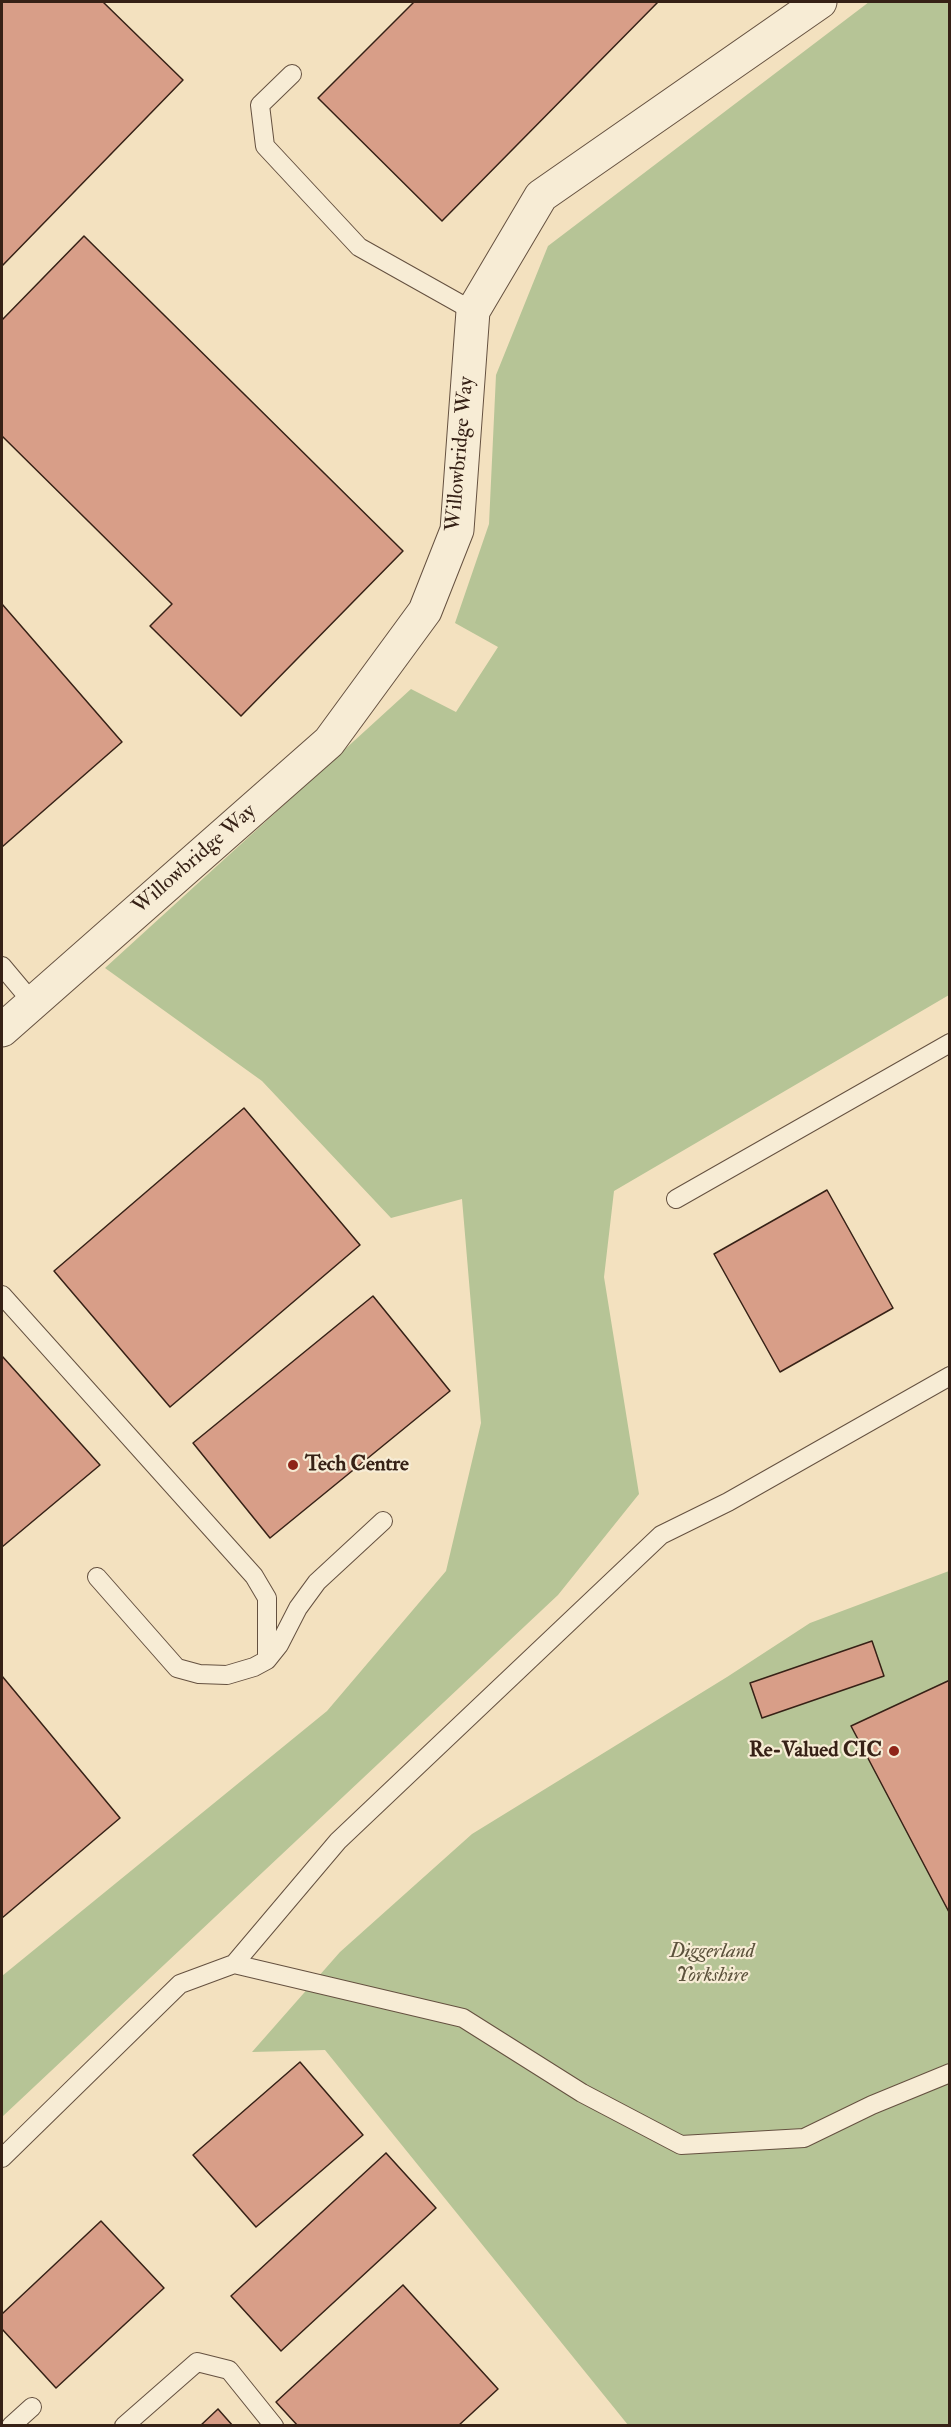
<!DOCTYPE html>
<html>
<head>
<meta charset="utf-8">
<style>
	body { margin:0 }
	#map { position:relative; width:951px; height:2427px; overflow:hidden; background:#f3e1bf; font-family:"IM FELL Double Pica",serif }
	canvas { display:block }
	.frame { position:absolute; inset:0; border:3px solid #362116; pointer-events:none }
</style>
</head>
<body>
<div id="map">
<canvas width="951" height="2427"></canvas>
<div class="frame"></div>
</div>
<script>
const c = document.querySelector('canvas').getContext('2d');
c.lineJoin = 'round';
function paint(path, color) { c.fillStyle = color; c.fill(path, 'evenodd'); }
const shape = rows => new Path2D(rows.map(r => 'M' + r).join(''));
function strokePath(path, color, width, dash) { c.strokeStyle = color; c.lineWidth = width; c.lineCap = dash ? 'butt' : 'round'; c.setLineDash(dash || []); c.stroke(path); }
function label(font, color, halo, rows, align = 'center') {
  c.font = font + ' "IM FELL Double Pica",serif'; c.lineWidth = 4.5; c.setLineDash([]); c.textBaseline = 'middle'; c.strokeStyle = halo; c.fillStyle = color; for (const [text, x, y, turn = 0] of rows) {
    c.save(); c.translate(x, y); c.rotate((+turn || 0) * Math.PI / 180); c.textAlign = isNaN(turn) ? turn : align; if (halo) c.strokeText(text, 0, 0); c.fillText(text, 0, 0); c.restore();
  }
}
paint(shape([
	[869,2,949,2,949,995,614,1191,604,1277,639,1494,558,1595,2,2117,2,1976,327,1711,446,1571,481,1423,462,1199,391,1218,262,1081,105,968,411,689,456,712,498,647,455,623,489,524,496,375,548,246],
	[949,1571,949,2425,628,2425,325,2050,252,2052,340,1952,472,1834,727,1677,810,1623]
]), '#b6c496');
const building = shape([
	[2,2,103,2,183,80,2,266,2,2],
	[414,2,658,2,442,221,318,98,414,2],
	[84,236,403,551,241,716,150,626,172,604,2,436,2,320,84,236],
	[2,604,122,742,2,847,2,604],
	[244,1108,360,1245,170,1407,54,1271,244,1108],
	[827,1190,893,1308,780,1372,714,1254,827,1190],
	[373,1296,450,1391,270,1538,193,1443,373,1296],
	[2,1356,100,1465,2,1547,2,1356],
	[872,1641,884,1676,762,1718,750,1683,872,1641],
	[2,1676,120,1818,2,1918,2,1676],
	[950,1680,950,1914,851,1726,950,1680],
	[300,2062,363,2135,256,2227,193,2155,300,2062],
	[386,2153,436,2208,281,2351,231,2296,386,2153],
	[101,2221,164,2288,56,2388,2,2329,2,2314,101,2221],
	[403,2285,498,2389,458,2426,298,2426,276,2402,403,2285],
	[218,2409,233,2426,200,2426,218,2409]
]);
paint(building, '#d89e88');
strokePath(building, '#362116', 1.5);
const lane = shape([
	[292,74,260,105,265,146,359,247,473,311],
	[2,966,33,1003],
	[676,1199,950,1043],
	[2,1295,254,1576,267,1598,267,1660],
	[97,1577,177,1668,199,1674,227,1675,254,1667,267,1660,279,1645,298,1608,317,1582,383,1521],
	[234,1964,338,1841,661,1535,728,1502,950,1376],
	[2,2158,180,1984,234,1964,463,2018,582,2093,681,2145,804,2138,872,2105,950,2073],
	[11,2426,32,2407],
	[124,2426,197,2362,229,2370,274,2426]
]);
const street = shape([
	[2,1030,329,742,425,611,457,530,473,311,541,196,820,2]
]);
strokePath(lane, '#655140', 20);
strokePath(street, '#655140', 35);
strokePath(lane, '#f7ecd5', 18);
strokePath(street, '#f7ecd5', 33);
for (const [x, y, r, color] of [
	[293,1465,6,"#8f2418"],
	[894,1751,6,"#8f2418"]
]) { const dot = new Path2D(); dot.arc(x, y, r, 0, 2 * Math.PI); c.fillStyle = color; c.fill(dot); strokePath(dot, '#f7ecd5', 2); }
label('21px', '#362116', '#f7ecd5', [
	["Willowbridge Way",461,454,-85],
	["Willowbridge Way",195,860,-41]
]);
label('bold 21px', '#362116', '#f7ecd5', [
	["Tech Centre",305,1465],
	["Re-Valued CIC",882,1751,"right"]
], 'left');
label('italic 21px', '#5c523c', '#f7ecd5', [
	["Diggerland",712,1952],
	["Yorkshire",712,1976]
]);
</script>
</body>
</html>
